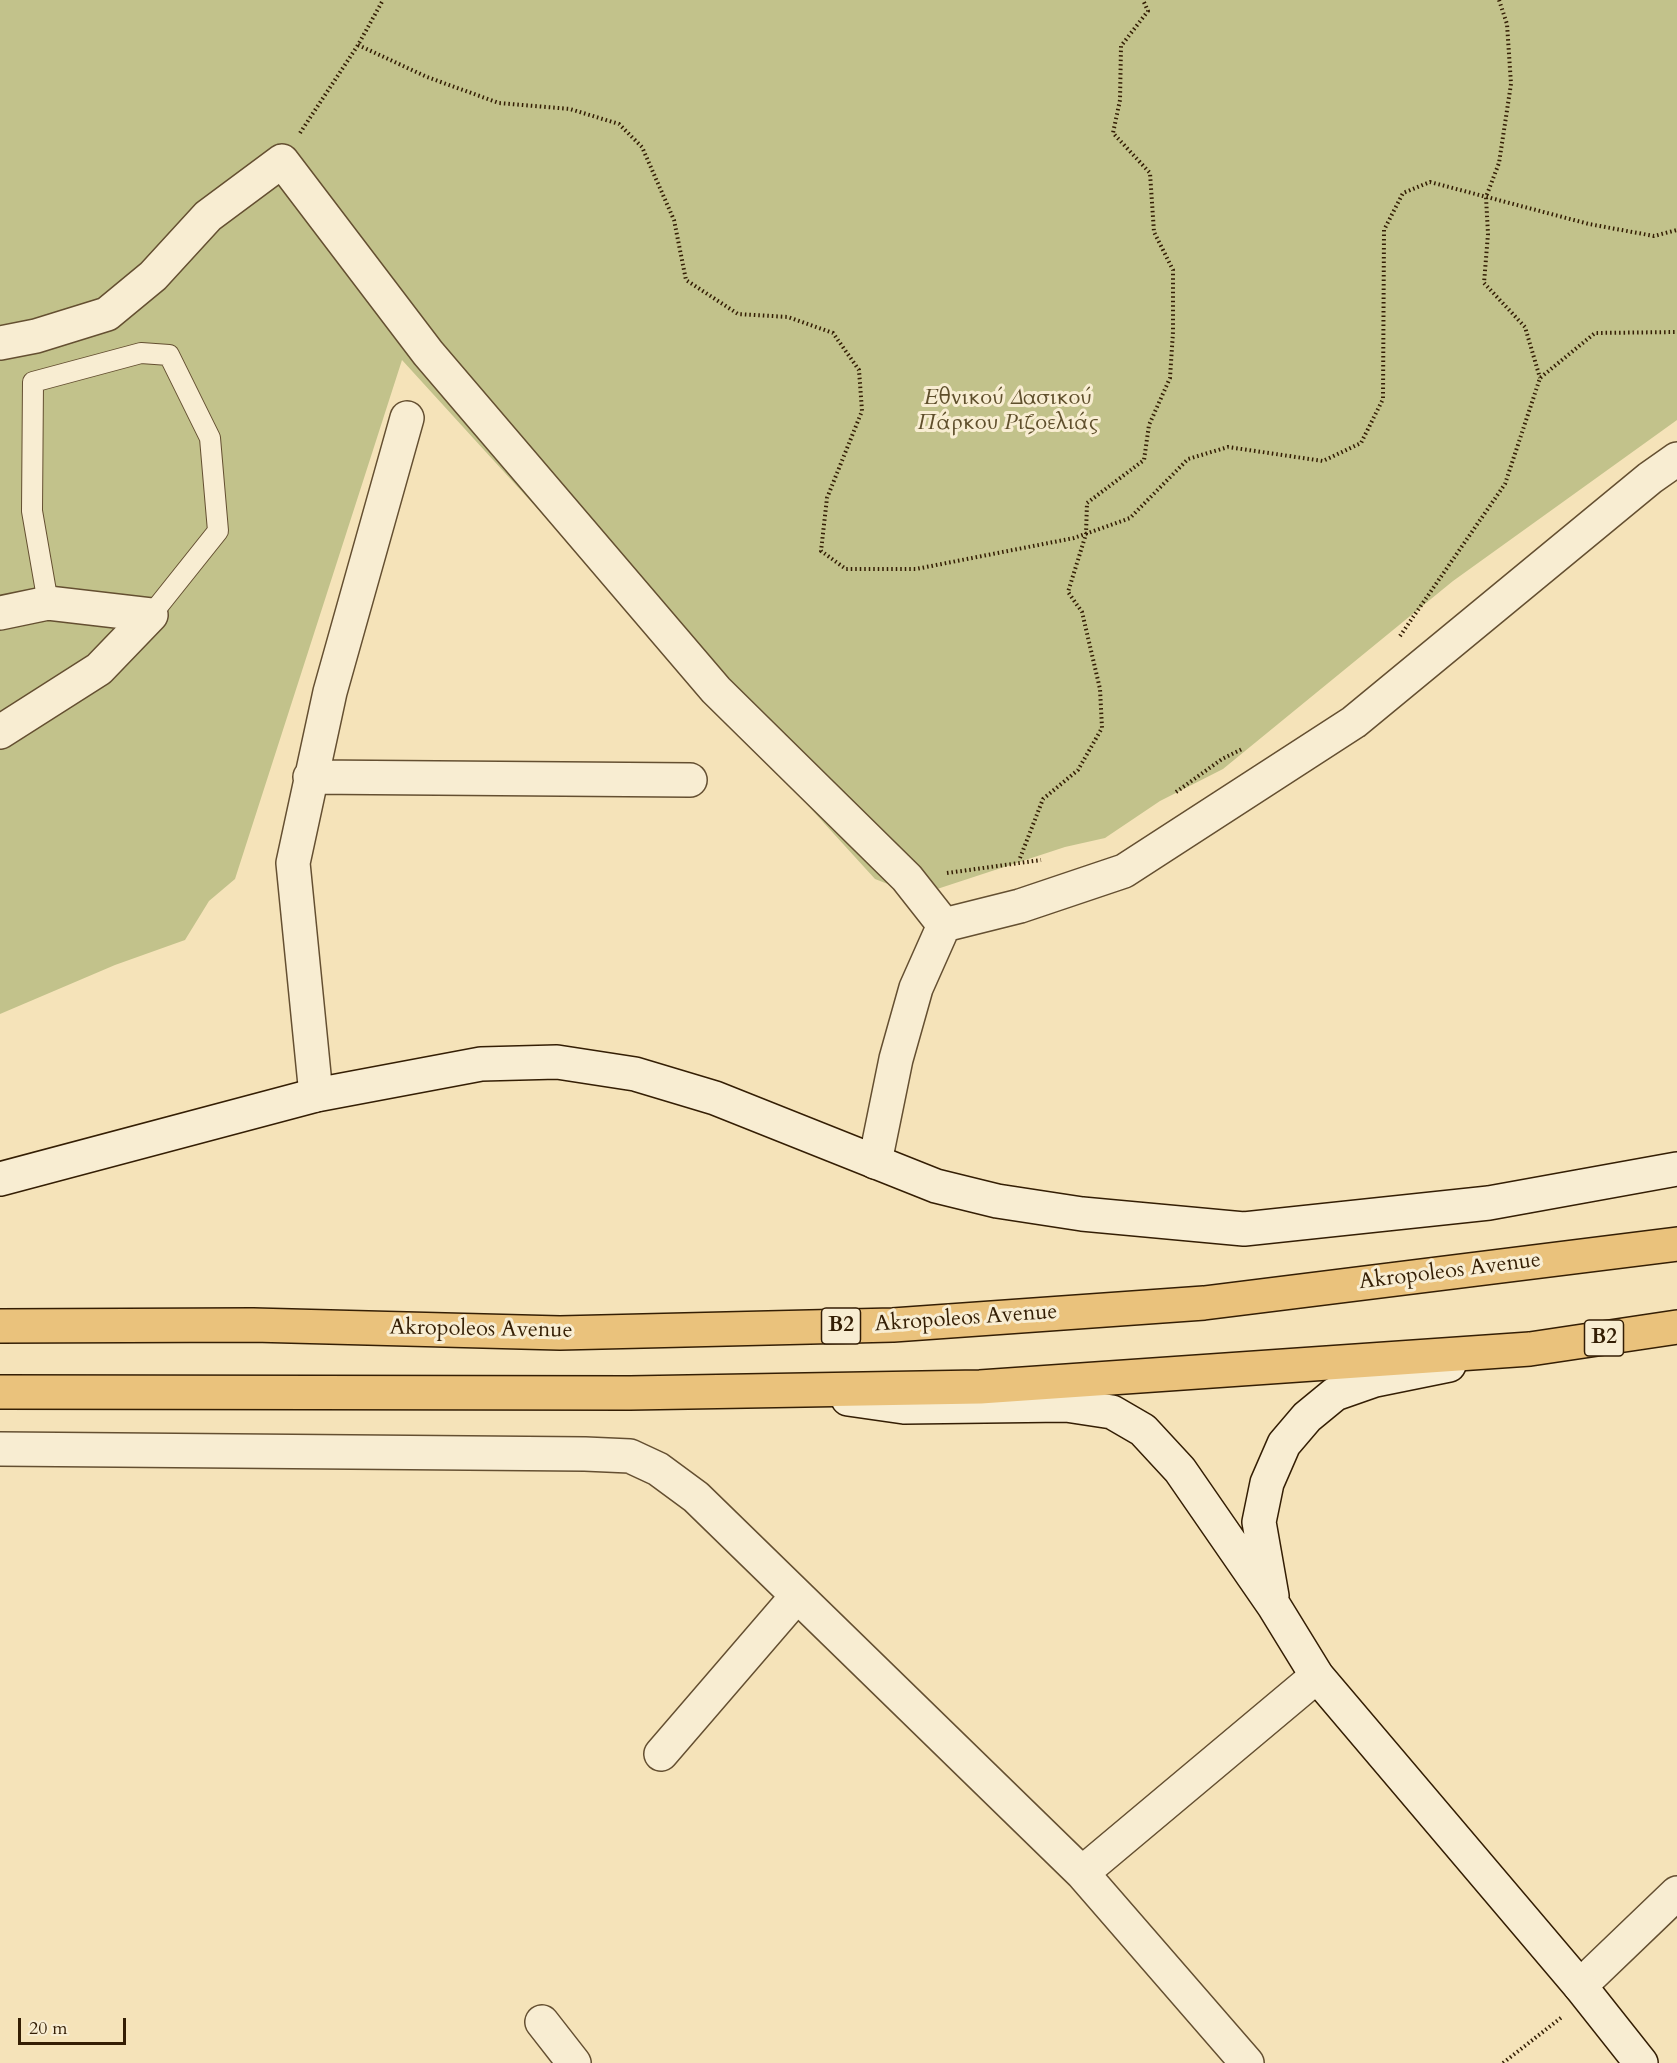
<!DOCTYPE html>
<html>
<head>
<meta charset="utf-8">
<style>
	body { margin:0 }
	#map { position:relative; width:1677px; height:2063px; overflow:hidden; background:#f5e3b9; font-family:Cardo,serif }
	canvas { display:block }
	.scale { position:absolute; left:18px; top:2018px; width:108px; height:27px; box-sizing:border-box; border:3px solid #341e04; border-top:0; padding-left:8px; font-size:18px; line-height:21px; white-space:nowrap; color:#341e04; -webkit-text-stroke:4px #f8edd2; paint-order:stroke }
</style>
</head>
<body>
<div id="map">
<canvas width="1677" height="2063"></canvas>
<div class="scale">20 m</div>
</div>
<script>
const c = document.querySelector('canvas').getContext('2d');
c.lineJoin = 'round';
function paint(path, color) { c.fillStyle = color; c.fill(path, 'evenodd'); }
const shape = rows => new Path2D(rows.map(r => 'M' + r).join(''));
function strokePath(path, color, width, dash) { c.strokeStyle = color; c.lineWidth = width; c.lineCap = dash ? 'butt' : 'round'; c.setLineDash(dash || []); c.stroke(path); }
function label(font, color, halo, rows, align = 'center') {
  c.font = font + ' Cardo,serif'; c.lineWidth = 6; c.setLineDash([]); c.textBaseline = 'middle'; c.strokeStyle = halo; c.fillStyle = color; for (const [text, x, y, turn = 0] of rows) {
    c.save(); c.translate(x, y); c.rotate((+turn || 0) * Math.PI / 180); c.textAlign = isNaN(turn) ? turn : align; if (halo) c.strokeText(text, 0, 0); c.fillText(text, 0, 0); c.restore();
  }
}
paint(shape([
	[0,0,1677,0,1677,420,1453,581,1223,769,1160,801,1105,838,1065,847,928,892,911,893,875,879,402,360,235,879,209,901,185,940,115,965,0,1014]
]), '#c2c28b');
const lane = shape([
	[48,603,32,511,33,382,141,353,169,355,210,438,218,531,151,615]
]);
const street = shape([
	[0,343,36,336,107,314,153,276,208,216,282,161,428,353,716,690,907,878,944,925],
	[0,613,48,603,151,615],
	[0,732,99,669,151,615],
	[310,777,690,780],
	[944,925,1020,906,1124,871,1354,722,1650,478,1677,459],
	[316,1095,293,863,330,692,407,418],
	[875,1162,896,1059,916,988,944,925],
	[0,1449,585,1454,630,1456,658,1469,696,1497,1082,1873,1247,2063],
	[661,1754,797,1596],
	[1082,1873,1317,1676],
	[1580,1986,1677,1893],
	[542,2022,574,2063]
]);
const secondary = shape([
	[0,1179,316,1095,481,1064,557,1062,635,1074,715,1098,936,1186,997,1201,1082,1214,1244,1229,1489,1203,1677,1169],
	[848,1399,904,1407,1066,1405,1112,1412,1143,1430,1180,1470,1274,1606,1317,1676,1580,1986,1641,2063],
	[1272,1596,1259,1522,1267,1483,1284,1444,1307,1417,1335,1394,1375,1380,1449,1365]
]);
const highway = shape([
	[0,1326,253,1325,560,1333,893,1325,1204,1303,1677,1244],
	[0,1392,630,1393,980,1387,1530,1349,1677,1327]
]);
strokePath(lane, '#644f31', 22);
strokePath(street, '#644f31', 36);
strokePath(secondary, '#341e04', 36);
strokePath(highway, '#341e04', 36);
strokePath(shape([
	[1499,0,1507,24,1511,84,1499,163,1486,197,1488,234,1484,283,1525,327,1540,378],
	[358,45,427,77,499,103,570,109,619,124,642,147,674,220,686,280,738,314,788,317,833,333,859,370,862,411,827,498,821,551,846,569,916,569,1074,538,1130,518,1188,459,1228,447,1323,461,1361,443,1383,399,1384,230,1403,193,1430,182,1589,224,1654,236,1677,230],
	[300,133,358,45,383,0],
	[1400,636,1505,484,1540,378,1595,333,1677,332],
	[1176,792,1222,759,1242,749],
	[1020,858,1043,799,1078,770,1102,728,1100,689,1082,612,1068,592,1086,534,1087,503,1144,460,1149,425,1170,378,1173,332,1173,270,1154,232,1150,173,1113,133,1120,100,1121,46,1148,11,1143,0],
	[947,873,1041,860],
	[1503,2063,1562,2017]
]), '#341e04', 4, [1.5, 3]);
strokePath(lane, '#f8edd2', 20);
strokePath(street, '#f8edd2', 33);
strokePath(secondary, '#f8edd2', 33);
strokePath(highway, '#eac27c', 33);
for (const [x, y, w] of [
	[841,1326,39],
	[1604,1338,39]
]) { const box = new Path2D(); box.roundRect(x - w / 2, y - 18, w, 36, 4.5); c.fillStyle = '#f8edd2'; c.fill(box); strokePath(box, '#341e04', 1.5); }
label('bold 21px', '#341e04', null, [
	["B2",841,1326],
	["B2",1604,1338]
]);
label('italic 22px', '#5f4f2c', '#f8edd2', [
	["Εθνικού Δασικού",1008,399],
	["Πάρκου Ριζοελιάς",1008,424]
]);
label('22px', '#341e04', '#f8edd2', [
	["Akropoleos Avenue",1450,1272,-7],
	["Akropoleos Avenue",966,1319,-4],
	["Akropoleos Avenue",481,1330,1]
]);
</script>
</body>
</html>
